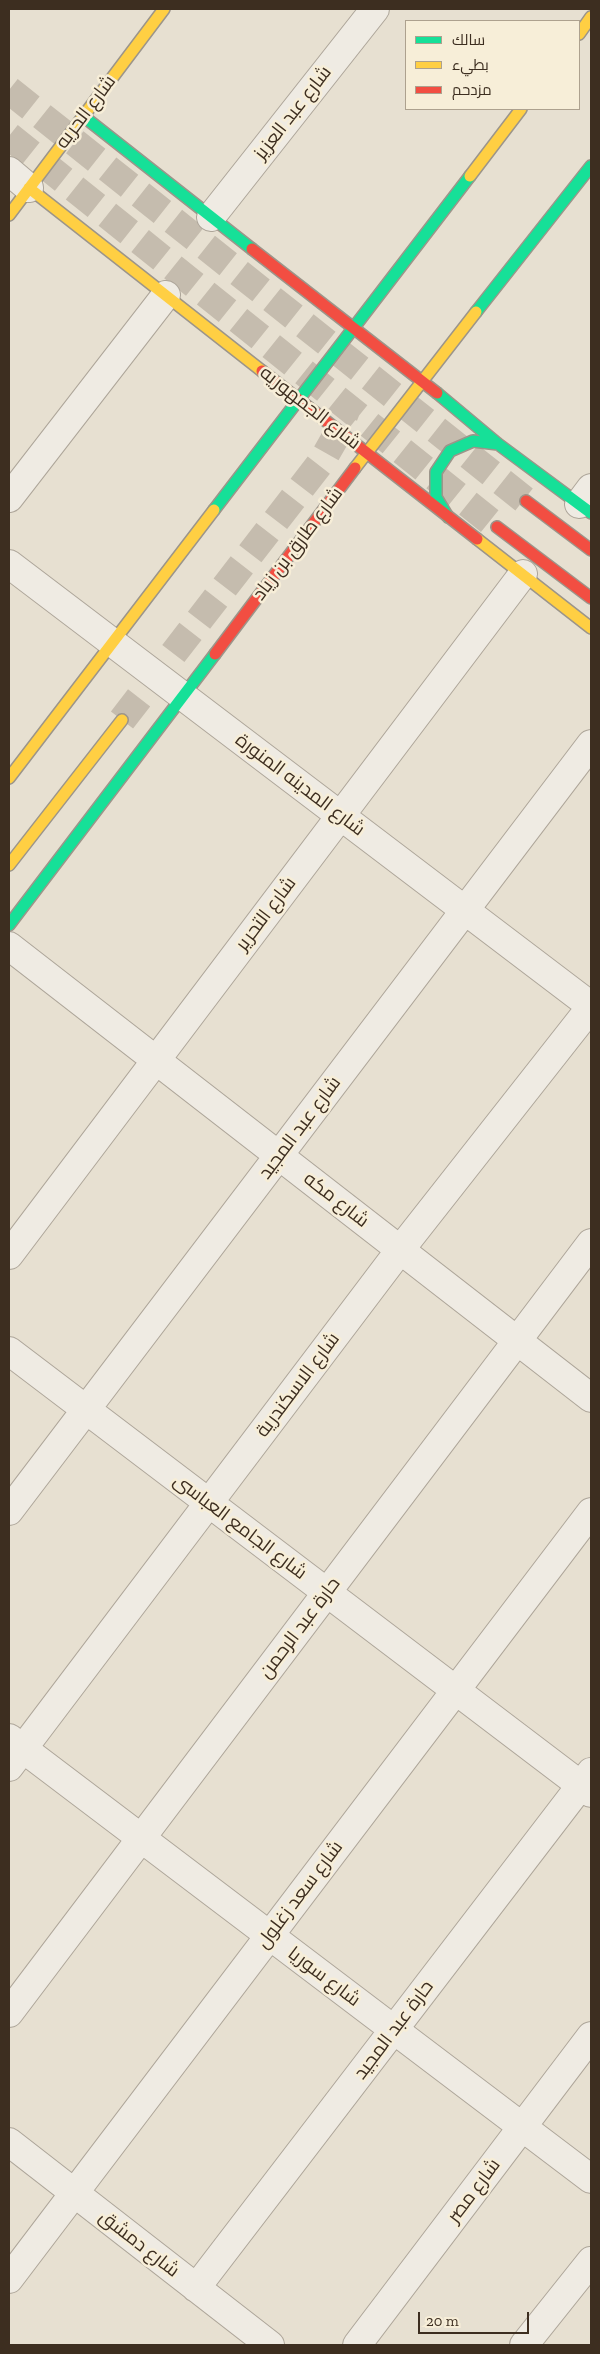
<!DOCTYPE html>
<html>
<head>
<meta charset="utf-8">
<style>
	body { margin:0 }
	#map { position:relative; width:600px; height:2354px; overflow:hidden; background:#e7e0d1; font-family:"Zilla Slab",Cairo,serif }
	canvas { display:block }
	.frame { position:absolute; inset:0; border:10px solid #3d2e20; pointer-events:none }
	.legend { position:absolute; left:405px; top:20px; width:175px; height:90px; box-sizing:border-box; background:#f7eed8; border:1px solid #ada18e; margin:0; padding:6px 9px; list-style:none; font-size:15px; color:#3d2e20 }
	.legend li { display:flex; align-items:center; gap:10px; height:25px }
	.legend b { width:25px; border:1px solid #ada18e }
	.scale { position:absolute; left:418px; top:2312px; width:111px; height:22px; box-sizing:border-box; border:2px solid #3d2e20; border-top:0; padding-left:6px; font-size:15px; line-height:18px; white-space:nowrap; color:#3d2e20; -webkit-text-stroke:4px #f7eed8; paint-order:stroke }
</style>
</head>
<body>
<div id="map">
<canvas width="600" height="2354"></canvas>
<div class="frame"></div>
<ul class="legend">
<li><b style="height:6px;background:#16e098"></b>سالك</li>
<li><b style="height:6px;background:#ffcf43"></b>بطيء</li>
<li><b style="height:6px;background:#f24e42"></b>مزدحم</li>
</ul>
<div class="scale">20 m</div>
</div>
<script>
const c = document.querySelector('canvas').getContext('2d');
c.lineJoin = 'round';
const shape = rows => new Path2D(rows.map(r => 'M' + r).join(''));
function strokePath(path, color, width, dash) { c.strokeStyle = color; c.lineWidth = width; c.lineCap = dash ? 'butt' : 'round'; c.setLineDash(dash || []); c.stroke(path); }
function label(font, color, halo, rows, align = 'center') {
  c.font = font + ' "Zilla Slab",Cairo,serif'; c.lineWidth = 5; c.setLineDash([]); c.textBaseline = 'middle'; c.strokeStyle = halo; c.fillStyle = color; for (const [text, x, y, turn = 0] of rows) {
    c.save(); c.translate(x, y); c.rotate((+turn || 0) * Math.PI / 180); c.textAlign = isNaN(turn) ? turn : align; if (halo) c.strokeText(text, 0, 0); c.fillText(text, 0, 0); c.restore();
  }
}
strokePath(shape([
	[9,90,526,501],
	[9,136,497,527],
	[122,720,322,461,334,440,347,408]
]), '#c5bcae', 28, [28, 14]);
const street = shape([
	[9,171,29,188],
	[211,217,375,9],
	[9,498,166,295],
	[579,504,591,488],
	[9,564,591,1006],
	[9,946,591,1398],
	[9,1255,523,574],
	[9,1351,591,1793],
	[9,1511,591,744],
	[9,1738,591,2179],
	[9,1767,400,1250,591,1007],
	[9,2013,591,1243],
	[9,2142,270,2345],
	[9,2279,591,1512],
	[196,2288,591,1772],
	[357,2345,591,2036],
	[524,2345,591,2261]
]);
const fast = shape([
	[83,116,252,249],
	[476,312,591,166],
	[437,393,498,444,591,513],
	[214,510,470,176],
	[448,517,436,497,436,472,450,451,473,441,498,444],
	[9,925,215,654]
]);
const slow = shape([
	[579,34,591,17],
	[470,176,521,109],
	[29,188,262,371],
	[9,215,164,9],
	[355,468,476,312],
	[477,539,591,628],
	[9,778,214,510],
	[9,865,122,720]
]);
const jam = shape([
	[252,249,437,393],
	[262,371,477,539],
	[526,501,591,550],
	[497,527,591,598],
	[215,654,355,468]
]);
strokePath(street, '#ada599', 30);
strokePath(fast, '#9c958a', 14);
strokePath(slow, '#9c958a', 14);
strokePath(jam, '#9c958a', 14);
strokePath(street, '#efebe3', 28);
strokePath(fast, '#16e098', 11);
strokePath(slow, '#ffcf43', 11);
strokePath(jam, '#f24e42', 11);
label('19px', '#3d2e20', '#f7eed8', [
	["شارع الحريه",86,112,-53],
	["شارع عبد العزيز",293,113,-52],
	["شارع الجمهوريه",310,408,38],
	["شارع طارق بن زياد",298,544,-53],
	["شارع المدينه المنورة",300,785,37],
	["شارع التحرير",266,914,-53],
	["شارع عبد المجيد",300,1128,-53],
	["شارع مكه",336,1200,38],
	["شارع الاسكندرية",298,1385,-53],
	["شارع الجامع العباسى",240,1527,37],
	["حارة عبد الرحمن",300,1628,-53],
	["شارع سعد زغلول",300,1895,-53],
	["شارع سوريا",324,1977,37],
	["حارة عبد المجيد",394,2030,-53],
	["شارع مصر",474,2191,-53],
	["شارع دمشق",139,2244,38]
]);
</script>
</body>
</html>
